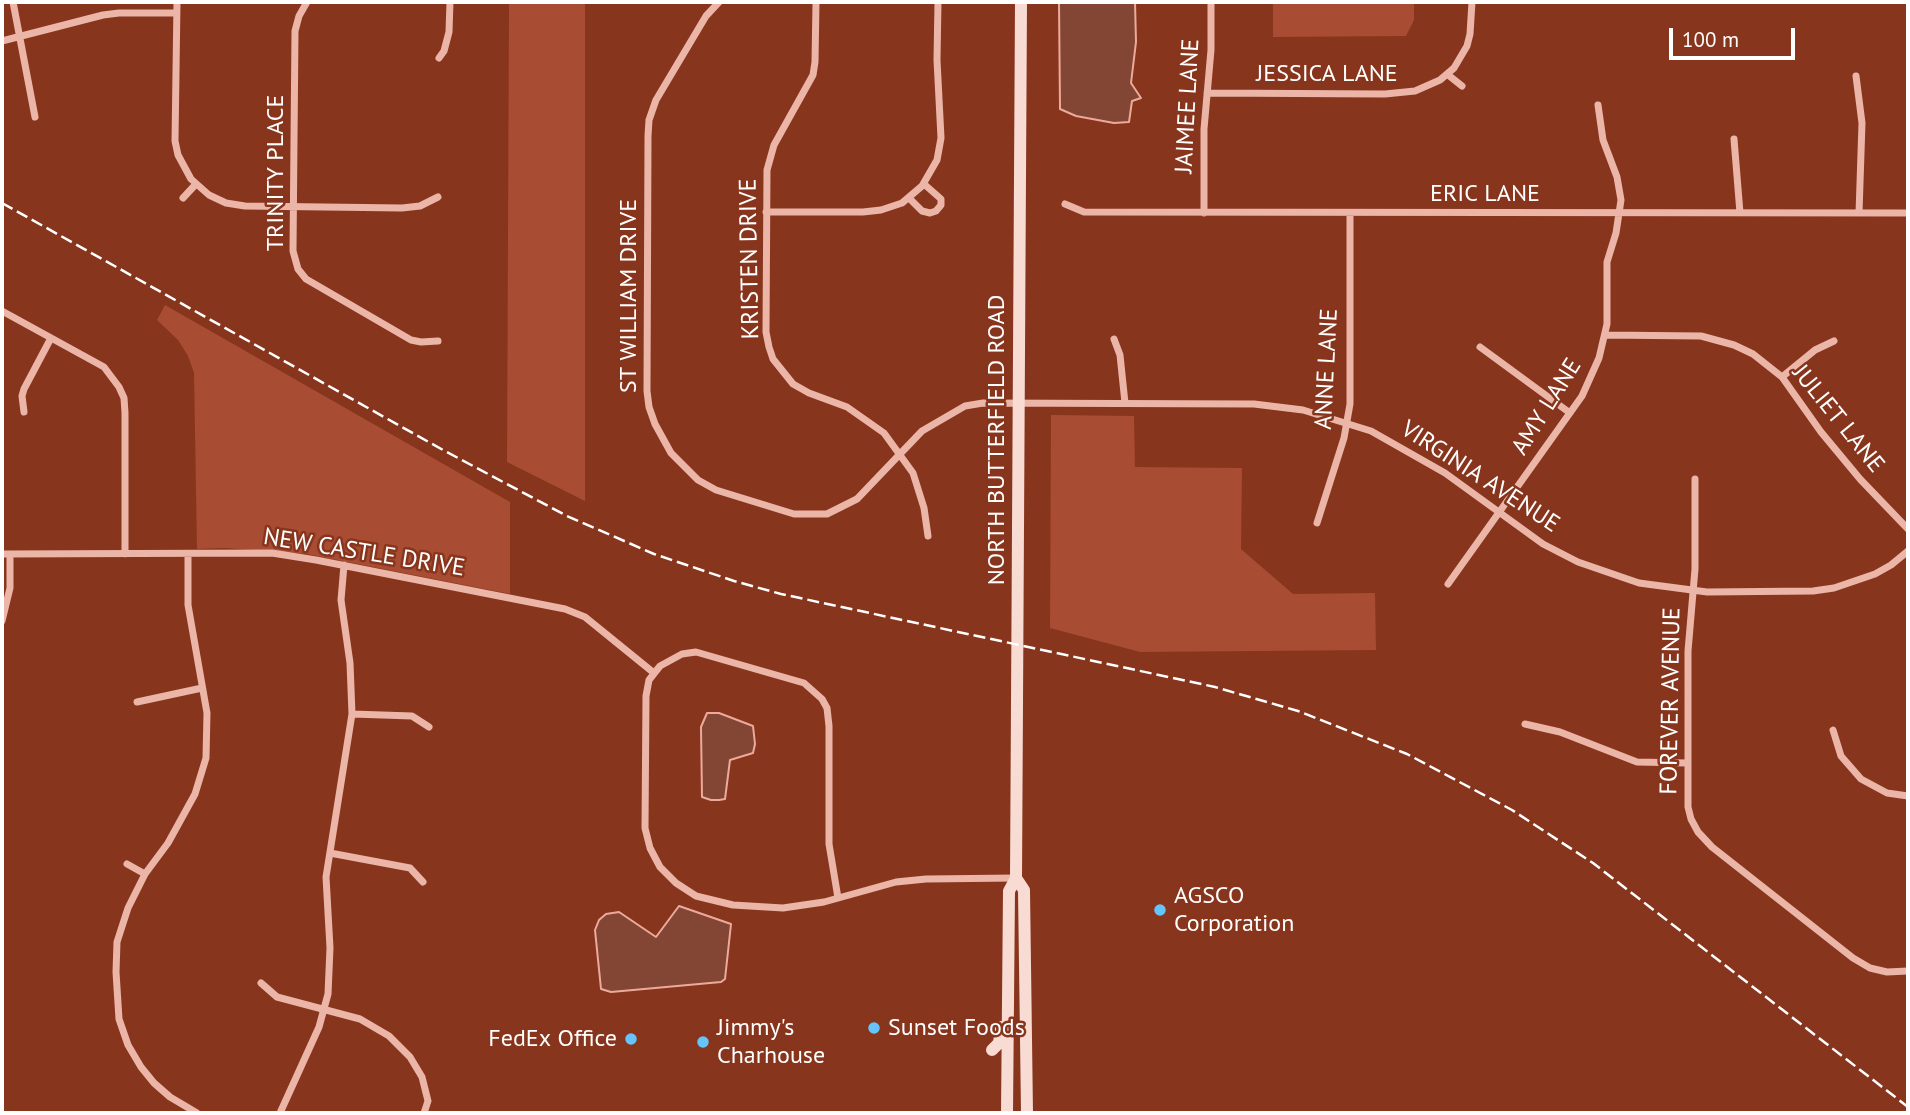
<!DOCTYPE html>
<html>
<head>
<meta charset="utf-8">
<style>
	body { margin:0 }
	#map { position:relative; width:1910px; height:1115px; overflow:hidden; background:#88351d; font-family:"PT Sans",sans-serif }
	canvas { display:block }
	.frame { position:absolute; inset:0; border:4px solid #fff; pointer-events:none }
	.scale { position:absolute; left:1669px; top:28px; width:126px; height:32px; box-sizing:border-box; border:4px solid #fff; border-top:0; padding-left:9px; font-size:21px; line-height:24px; white-space:nowrap; color:#fff; -webkit-text-stroke:5px #88351d; paint-order:stroke }
</style>
</head>
<body>
<div id="map">
<canvas width="1910" height="1115"></canvas>
<div class="frame"></div>
<div class="scale">100 m</div>
</div>
<script>
const c = document.querySelector('canvas').getContext('2d');
c.lineJoin = 'round';
function paint(path, color) { c.fillStyle = color; c.fill(path, 'evenodd'); }
const shape = rows => new Path2D(rows.map(r => 'M' + r).join(''));
function strokePath(path, color, width, dash) { c.strokeStyle = color; c.lineWidth = width; c.lineCap = dash ? 'butt' : 'round'; c.setLineDash(dash || []); c.stroke(path); }
function label(font, color, halo, rows, align = 'center') {
  c.font = font + ' "PT Sans",sans-serif'; c.lineWidth = 5; c.setLineDash([]); c.textBaseline = 'middle'; c.strokeStyle = halo; c.fillStyle = color; for (const [text, x, y, turn = 0] of rows) {
    c.save(); c.translate(x, y); c.rotate((+turn || 0) * Math.PI / 180); c.textAlign = isNaN(turn) ? turn : align; if (halo) c.strokeText(text, 0, 0); c.fillText(text, 0, 0); c.restore();
  }
}
paint(shape([
	[509,2,585,2,585,501,507,462],
	[1273,2,1414,2,1414,20,1406,36,1273,37],
	[165,305,510,502,510,594,307,554,225,548,197,549,194,373,188,356,178,340,157,320],
	[1051,415,1134,416,1135,467,1242,468,1241,549,1293,594,1375,593,1376,650,1140,652,1050,628]
]), '#a84c33');
const water = shape([
	[1059,2,1135,2,1136,42,1131,83,1141,98,1132,101,1129,122,1114,123,1076,116,1060,109,1059,2],
	[707,713,719,713,753,726,755,744,753,753,730,760,725,799,719,800,711,800,702,797,701,727,707,713],
	[679,906,731,924,725,979,721,982,611,992,601,989,595,930,599,920,606,914,619,912,656,937,679,906]
]);
paint(water, '#834534');
strokePath(water, '#edaa9a', 2);
strokePath(shape([
	[13,2,35,117],
	[177,2,175,141,178,155,191,179,209,195,226,203,245,206,402,208,420,206,438,197],
	[307,2,299,16,295,31,293,251,298,269,306,279,411,340,421,342,438,341],
	[719,2,706,16,656,100,649,120,648,136,647,391,649,407,655,424,671,453,698,480,716,490,794,514,827,514,857,499,922,431,965,406,983,403,1254,404,1303,410,1371,431,1445,473,1543,544,1578,562,1639,583,1707,592,1813,591,1834,588,1875,574,1891,565,1908,551],
	[816,2,815,62,813,75,774,145,767,170,766,332,769,347,773,359,793,384,809,393,847,407,884,433,913,473,924,508,928,536],
	[2,41,103,15,119,13,176,13],
	[439,58,444,51,449,32,450,2],
	[1447,74,1462,86],
	[1856,76,1862,123,1859,213],
	[1207,93,1385,94,1415,91,1440,80,1454,68,1467,46,1470,34,1472,2],
	[1734,139,1740,213],
	[183,198,196,184],
	[909,198,922,211,930,213,936,211,941,205,941,199,924,184],
	[1065,204,1084,212,1908,213],
	[766,212,863,212,881,210,902,203,922,186,937,160,941,138,937,60,938,2],
	[1204,213,1204,129,1211,50,1211,2],
	[2,311,104,367,119,387,124,398,125,413,125,554],
	[1605,335,1701,336,1734,345,1753,354,1782,377,1821,432,1860,479,1908,529],
	[1114,339,1120,355,1125,403],
	[1480,347,1570,413],
	[1782,377,1815,350,1834,341],
	[24,412,22,396,24,389,51,338],
	[1695,479,1695,569,1688,651,1688,807,1691,819,1698,832,1712,847,1853,958,1870,968,1887,972,1908,971],
	[1317,523,1344,438,1350,404,1350,213],
	[2,554,272,553,316,560,565,609,585,617,654,673],
	[188,554,188,605,207,713,206,758,195,794,168,843,145,874,128,908,117,942,116,972,119,1019,128,1045,141,1067,154,1083,170,1097,197,1113],
	[1448,584,1582,396,1599,358,1607,324,1607,262,1616,233,1621,200,1617,177,1603,140,1598,105],
	[2,621,10,588,10,554],
	[137,702,202,688],
	[352,714,412,716,429,727],
	[1525,724,1560,732,1637,762,1687,763],
	[1833,730,1841,756,1861,779,1887,793,1908,796],
	[330,853,410,868,423,882],
	[127,864,145,874],
	[838,898,829,844,829,726,827,708,822,699,804,683,696,652,682,654,660,666,649,680,646,696,645,828,650,848,660,867,676,883,696,896,733,905,783,908,824,902,896,882,926,879,1016,878],
	[261,983,277,997,360,1019,389,1036,410,1057,422,1077,428,1101,424,1113],
	[280,1113,319,1027,328,994,330,948,326,877,352,714,350,663,341,600,344,565]
]), '#ebb5a7', 7);
strokePath(shape([
	[1016,878,1024,890,1027,1113],
	[992,1050,999,1043,1001,1027],
	[1007,1113,1009,891,1016,878,1021,2]
]), '#f8dbd3', 12);
strokePath(shape([
	[2,203,443,450,567,516,654,554,734,581,781,594,1215,687,1298,711,1407,754,1512,810,1593,863,1908,1107]
]), '#fff', 2.5, [12, 5]);
for (const [x, y, r, color] of [
	[1160,910,7,"#65c4fb"],
	[874,1028,7,"#65c4fb"],
	[631,1039,7,"#65c4fb"],
	[703,1042,7,"#65c4fb"]
]) { const dot = new Path2D(); dot.arc(x, y, r, 0, 2 * Math.PI); c.fillStyle = color; c.fill(dot); strokePath(dot, '#88351d', 2.5); }
label('24px', '#fff', '#88351d', [
	["JESSICA LANE",1327,74],
	["JAIMEE LANE",1188,106,-87],
	["TRINITY PLACE",276,173,-90],
	["ERIC LANE",1485,194],
	["KRISTEN DRIVE",750,259,-91],
	["ST WILLIAM DRIVE",629,296,-90],
	["ANNE LANE",1327,369,-87],
	["AMY LANE",1547,407,-58],
	["JULIET LANE",1838,419,51],
	["NORTH BUTTERFIELD ROAD",997,440,-90],
	["VIRGINIA AVENUE",1480,477,33],
	["NEW CASTLE DRIVE",364,553,9],
	["FOREVER AVENUE",1671,701,-89]
]);
label('24px', '#fff', '#88351d', [
	["AGSCO",1174,896],
	["Corporation",1174,924],
	["Jimmy's",717,1028],
	["Charhouse",717,1056],
	["Sunset Foods",888,1028],
	["FedEx Office",617,1039,"right"]
], 'left');
</script>
</body>
</html>
